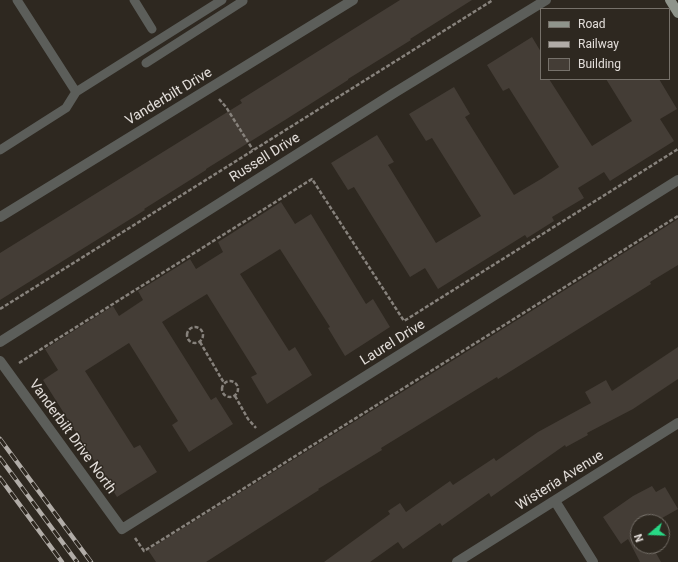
<!DOCTYPE html>
<html>
<head>
<meta charset="utf-8">
<style>
	body { margin:0 }
	#map { position:relative; width:678px; height:562px; overflow:hidden; background:#2e2820; font-family:Roboto,sans-serif }
	canvas { display:block }
	.legend { position:absolute; left:540px; top:8px; width:130px; height:72px; box-sizing:border-box; background:#2e2820; border:1px solid #76716a; margin:0; padding:5px 7px; list-style:none; font-size:12px; color:#e3deda }
	.legend li { display:flex; align-items:center; gap:8px; height:20px }
	.legend b { width:20px; border:1px solid #76716a }
	.north { position:absolute; left:630px; top:514px; width:40px; height:40px; box-sizing:border-box; background:#2e2820; border:1px solid #76716a; border-radius:50%; rotate:251deg; font-size:11px; font-weight:700; line-height:16px; text-align:center; color:#e3deda }
	.north::after { content:''; display:block; margin:auto; width:14px; height:18px; background:#28d885; clip-path:polygon(50% 0,100% 100%,50% 72%,0 100%) }
</style>
</head>
<body>
<div id="map">
<canvas width="678" height="562"></canvas>
<ul class="legend">
<li><b style="height:5px;background:#8f948b"></b>Road</li>
<li><b style="height:5px;background:#b1aca7"></b>Railway</li>
<li><b style="height:11px;background:#443d36"></b>Building</li>
</ul>
<div class="north">N</div>
</div>
<script>
const c = document.querySelector('canvas').getContext('2d');
c.lineJoin = 'round';
function paint(path, color) { c.fillStyle = color; c.fill(path, 'evenodd'); }
const shape = rows => new Path2D(rows.map(r => 'M' + r).join(''));
function strokePath(path, color, width, dash) { c.strokeStyle = color; c.lineWidth = width; c.lineCap = dash ? 'butt' : 'round'; c.setLineDash(dash || []); c.stroke(path); }
function label(font, color, halo, rows, align = 'center') {
  c.font = font + ' Roboto,sans-serif'; c.lineWidth = 3; c.setLineDash([]); c.textBaseline = 'middle'; c.strokeStyle = halo; c.fillStyle = color; for (const [text, x, y, turn = 0] of rows) {
    c.save(); c.translate(x, y); c.rotate((+turn || 0) * Math.PI / 180); c.textAlign = isNaN(turn) ? turn : align; if (halo) c.strokeText(text, 0, 0); c.fillText(text, 0, 0); c.restore();
  }
}
paint(shape([
	[400,0,472,0,410,39,411,40,348,79,348,80,285,120,206,169,206,170,144,209,145,210,0,300,0,253,242,103,240,100],
	[532,37,541,52,541,79,549,79,592,146,632,121,606,79,659,79,677,109,660,119,674,141,610,181,604,172,578,188,584,198,552,217,554,221,527,238,525,235,438,289,425,268,410,277,354,187,348,190,331,163,377,135,394,162,388,165,436,243,481,216,432,138,426,141,409,114,454,87,470,114,465,117,514,195,541,179,559,167,509,88,503,91,487,65],
	[281,202,295,224,311,214,366,304,373,299,390,327,345,356,328,328,330,327,280,249,240,274,289,351,295,347,312,375,267,404,251,377,257,374,207,294,189,305,162,322,211,400,216,397,233,424,189,452,172,425,178,421,129,343,85,371,134,448,140,445,157,472,117,497,43,380,58,370,45,349,113,306,119,316,143,300,138,291,190,259,196,269,223,252,218,242],
	[678,219,678,265,650,282,651,284,498,379,497,377,381,448,382,450,318,489,319,490,206,562,156,562,148,550,428,376],
	[678,347,678,379,633,409,587,433,588,435,566,447,565,445,491,497,489,493,442,526,440,523,403,549,398,542,370,562,324,562,390,514,388,511,400,503,406,512,450,481,453,485,494,458,496,461,538,432,591,403,585,392,606,380,612,391],
	[652,486,656,492,665,487,678,509,655,522,638,522,638,546,652,546,661,562,640,562,628,539,621,544,603,517,633,496]
]), '#443d36');
strokePath(shape([
	[219,99,226,107,253,150],
	[0,309,493,0],
	'187 335a8 8 0 1 1 16 0a8 8 0 1 1-16 0Z',
	[200,342,224,383],
	[19,363,312,179,404,321,678,149],
	'222 389a8 8 0 1 1 16 0a8 8 0 1 1-16 0Z',
	[235,396,248,419,256,428],
	[135,538,144,551,678,216]
]), '#87827c', 2.5, [4, 2]);
strokePath(shape([
	[17,0,76,92],
	[134,0,152,29],
	[146,63,243,1],
	[0,150,66,108,76,92,222,0]
]), '#5c5e5a', 9);
strokePath(shape([
	[0,217,353,0],
	[0,342,394,93,546,0],
	[0,361,122,529,678,180],
	[555,501,593,562],
	[457,562,678,423]
]), '#5c5e5a', 10);
strokePath(shape([
	[670,0,678,13]
]), '#8f948b', 10);
const rail = shape([
	[0,439,91,562],
	[0,458,77,562],
	[0,478,62,562]
]);
strokePath(rail, '#b1aca7', 4.5);
strokePath(rail, '#2e2820', 3, [9]);
label('14px', '#e3deda', '#2e2820', [
	["Vanderbilt Drive",169,97,-31],
	["Russell Drive",265,158,-32],
	["Laurel Drive",393,343,-32],
	["Vanderbilt Drive North",72,437,54],
	["Wisteria Avenue",560,481,-32]
]);
</script>
</body>
</html>
